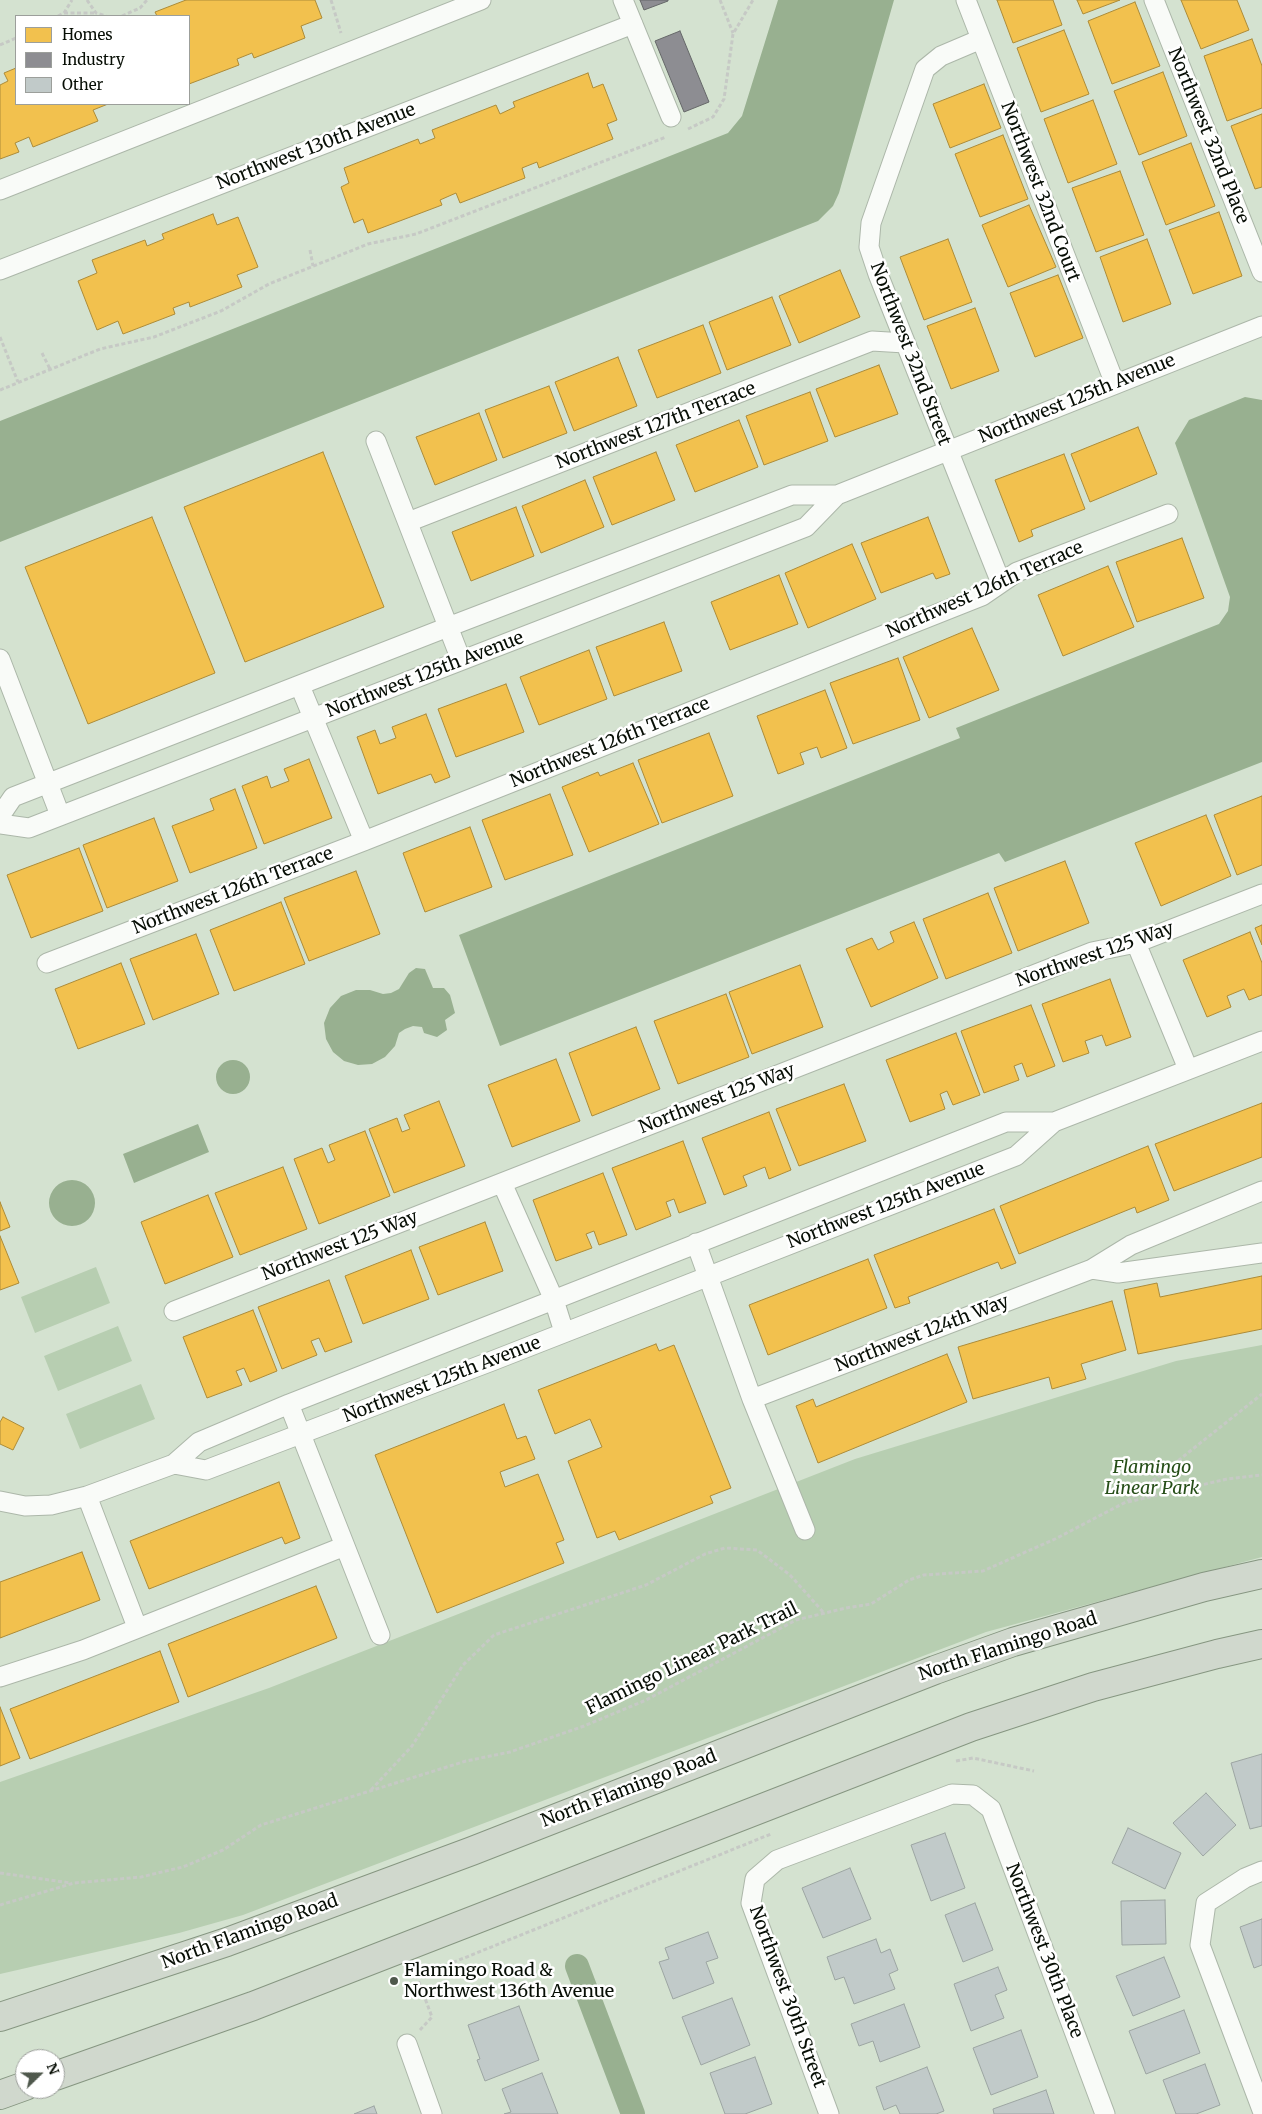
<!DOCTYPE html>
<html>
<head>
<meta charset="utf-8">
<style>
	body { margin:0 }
	#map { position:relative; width:1262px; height:2114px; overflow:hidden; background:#d4e2d0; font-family:Merriweather,serif }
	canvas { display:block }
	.legend { position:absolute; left:15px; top:15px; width:175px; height:90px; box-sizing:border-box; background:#fff; border:1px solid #9c9f9b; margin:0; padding:6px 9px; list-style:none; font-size:15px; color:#070e05 }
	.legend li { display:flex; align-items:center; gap:10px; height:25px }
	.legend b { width:25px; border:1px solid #9c9f9b }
	.north { position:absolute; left:15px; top:2049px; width:50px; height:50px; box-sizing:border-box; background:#fff; border:1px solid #9c9f9b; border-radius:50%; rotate:68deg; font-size:14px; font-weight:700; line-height:20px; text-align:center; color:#070e05 }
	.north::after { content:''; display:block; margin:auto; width:18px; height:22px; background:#4f584c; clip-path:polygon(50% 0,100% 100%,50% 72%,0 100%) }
</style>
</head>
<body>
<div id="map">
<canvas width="1262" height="2114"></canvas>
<ul class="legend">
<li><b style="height:14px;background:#f2c14e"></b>Homes</li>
<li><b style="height:14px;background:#8d8d92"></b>Industry</li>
<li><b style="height:14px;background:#c1cac9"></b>Other</li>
</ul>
<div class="north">N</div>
</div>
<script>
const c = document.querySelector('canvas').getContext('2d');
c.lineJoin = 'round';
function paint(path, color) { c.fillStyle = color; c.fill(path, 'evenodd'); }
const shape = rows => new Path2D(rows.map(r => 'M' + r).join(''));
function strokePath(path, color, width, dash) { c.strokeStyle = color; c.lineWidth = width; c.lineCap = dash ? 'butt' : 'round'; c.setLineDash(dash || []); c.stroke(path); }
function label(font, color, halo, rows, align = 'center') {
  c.font = font + ' Merriweather,serif'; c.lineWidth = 5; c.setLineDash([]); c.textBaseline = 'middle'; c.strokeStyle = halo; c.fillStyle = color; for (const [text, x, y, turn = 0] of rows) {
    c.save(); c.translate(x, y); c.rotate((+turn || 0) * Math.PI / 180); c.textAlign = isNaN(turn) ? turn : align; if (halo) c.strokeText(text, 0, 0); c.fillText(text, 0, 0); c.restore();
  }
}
paint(shape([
	[96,1267,110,1303,35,1333,21,1297],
	[118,1326,132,1361,58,1391,44,1356],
	[1262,1345,1262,1557,986,1632,243,1915,179,1933,0,1974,0,1782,269,1688,855,1459,1176,1361],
	[141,1384,155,1419,80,1449,66,1414]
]), '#b7ceb1');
paint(shape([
	[778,0,894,0,839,193,833,206,818,221,0,542,0,421,728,133,742,116],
	[1245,397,1262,400,1262,762,1005,862,999,853,500,1046,459,935,960,738,956,728,1219,624,1228,611,1230,597,1175,443,1189,420],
	[416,968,425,969,433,988,444,988,450,995,455,1013,445,1020,447,1030,437,1037,424,1033,422,1027,413,1026,405,1029,399,1033,395,1046,385,1057,372,1064,358,1065,344,1061,333,1052,326,1039,324,1023,330,1008,341,996,356,990,370,990,383,994,391,993,399,989,409,973],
	'216 1077a17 17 0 1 1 34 0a17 17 0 1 1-34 0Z',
	[198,1124,209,1152,134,1183,123,1154],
	'49 1203a23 23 0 1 1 46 0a23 23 0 1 1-46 0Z'
]), '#98b090');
const homes = shape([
	[186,0,315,0,322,18,301,26,305,38,254,58,252,53,237,59,239,65,189,84,189,16,157,16,155,12,186,0],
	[997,0,1053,0,1062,25,1013,43,997,0],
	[1077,0,1120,0,1083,14,1077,0],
	[1181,0,1237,0,1249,30,1201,49,1181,0],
	[1135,2,1160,66,1112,84,1088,21,1135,2],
	[1064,30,1089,94,1041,112,1017,48,1064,30],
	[1252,39,1262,66,1262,108,1227,121,1204,56,1252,39],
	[16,68,16,104,108,104,93,110,98,121,33,147,29,137,15,143,19,152,0,159,0,85,8,81,4,73,16,68],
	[1163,72,1187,136,1139,155,1114,91,1163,72],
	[588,73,593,88,603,84,617,120,607,124,613,139,539,168,537,162,522,168,525,178,460,203,456,193,440,200,442,205,368,233,363,219,354,223,341,187,349,183,344,168,418,139,420,144,435,138,432,130,496,105,500,114,515,107,513,102,588,73],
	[984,84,1001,128,950,148,933,104,984,84],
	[1093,100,1117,164,1068,183,1044,119,1093,100],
	[1262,114,1262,187,1255,189,1231,126,1262,114],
	[1003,135,1028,199,980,217,955,154,1003,135],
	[1191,143,1215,206,1166,225,1142,162,1191,143],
	[1120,171,1144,235,1096,252,1072,188,1120,171],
	[1029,205,1056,267,1008,287,982,225,1029,205],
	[1219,212,1242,276,1193,294,1169,230,1219,212],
	[213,214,217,225,238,217,258,267,237,275,242,287,190,307,189,302,173,308,175,314,123,334,118,321,97,330,78,281,97,273,92,260,145,240,147,246,164,239,162,234,213,214],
	[948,239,972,302,924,320,900,257,948,239],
	[1147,239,1171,304,1123,322,1100,257,1147,239],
	[840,270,860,317,799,343,779,296,840,270],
	[1058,275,1083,338,1035,357,1010,293,1058,275],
	[772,297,791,345,727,370,709,322,772,297],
	[975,308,999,371,951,389,927,326,975,308],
	[703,325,721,373,657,398,638,350,703,325],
	[618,357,637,406,574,431,555,382,618,357],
	[879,365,898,414,835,437,816,389,879,365],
	[549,386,567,433,503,458,485,410,549,386],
	[810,392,828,441,764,465,746,416,810,392],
	[479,413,497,460,435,485,416,437,479,413],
	[739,420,758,467,695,492,676,445,739,420],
	[1138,427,1157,474,1090,502,1071,454,1138,427],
	[323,452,384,607,245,662,184,507,323,452],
	[656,452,675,500,612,525,593,477,656,452],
	[1064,454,1085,509,1031,530,1033,536,1019,542,995,480,1064,454],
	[585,480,604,527,541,553,522,506,585,480],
	[516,507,534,556,471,581,452,532,516,507],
	[152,517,215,673,88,724,25,567,152,517],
	[928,517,950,574,936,579,933,573,881,593,861,543,928,517],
	[1182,538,1204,598,1137,622,1116,562,1182,538],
	[852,544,876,599,808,628,785,573,852,544],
	[1108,566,1134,627,1063,656,1038,595,1108,566],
	[779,575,798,624,730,650,711,602,779,575],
	[664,622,682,671,614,696,596,647,664,622],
	[972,628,999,690,929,718,903,657,972,628],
	[589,650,607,699,539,725,520,677,589,650],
	[898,658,920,720,853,744,830,683,898,658],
	[506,684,524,732,456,757,438,709,506,684],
	[825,690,847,748,821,758,817,747,800,753,804,764,778,774,757,716,825,690],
	[426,714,450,777,435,783,431,774,378,794,357,737,375,730,380,744,396,738,392,727,426,714],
	[709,733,733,796,662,823,638,760,709,733],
	[309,759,332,818,264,844,242,786,267,776,271,788,289,781,284,769,309,759],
	[633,763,659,824,589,852,562,787,598,772,600,776,633,763],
	[235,789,257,848,190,873,172,826,214,810,210,799,235,789],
	[550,794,573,855,505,880,482,820,550,794],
	[1262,796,1262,865,1237,875,1214,815,1262,796],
	[1206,815,1231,876,1161,906,1135,843,1206,815],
	[154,818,178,881,107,908,83,845,154,818],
	[470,827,492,887,425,912,403,853,470,827],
	[79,848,103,911,31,938,7,875,79,848],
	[1065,861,1089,923,1018,951,994,888,1065,861],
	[356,871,380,934,309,961,284,898,356,871],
	[988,893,1012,953,946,979,923,919,988,893],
	[281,902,305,964,234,991,210,930,281,902],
	[914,922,938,978,871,1007,846,949,872,938,878,950,894,942,890,932,914,922],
	[1262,925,1262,945,1255,928,1262,925],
	[1250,932,1262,963,1262,995,1249,1000,1244,989,1227,996,1231,1007,1207,1017,1183,960,1250,932],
	[196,934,219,994,153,1020,130,959,196,934],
	[121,963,145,1024,78,1049,55,989,121,963],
	[800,965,823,1027,752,1054,729,992,800,965],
	[1110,979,1131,1037,1106,1046,1102,1035,1085,1041,1089,1053,1063,1062,1042,1004,1110,979],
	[726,994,749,1057,678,1084,654,1021,726,994],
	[1031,1005,1055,1066,1027,1077,1022,1063,1014,1066,1019,1080,984,1093,961,1031,1031,1005],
	[636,1027,660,1089,592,1116,569,1053,636,1027],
	[956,1033,980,1095,953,1105,947,1091,940,1094,945,1109,910,1122,886,1060,956,1033],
	[556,1059,580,1121,512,1147,488,1085,556,1059],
	[844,1084,866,1141,799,1166,776,1109,844,1084],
	[439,1101,465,1166,394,1193,369,1129,397,1118,402,1132,410,1129,404,1115,439,1101],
	[1262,1103,1262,1157,1174,1191,1155,1144,1262,1103],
	[769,1112,791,1170,769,1179,765,1167,743,1176,747,1186,724,1195,702,1138,769,1112],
	[365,1131,390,1196,319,1224,294,1159,322,1148,328,1163,335,1160,329,1145,365,1131],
	[683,1141,706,1203,679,1213,674,1199,666,1202,671,1216,636,1230,612,1168,683,1141],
	[1148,1146,1169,1200,1137,1213,1135,1207,1019,1254,1000,1206,1148,1146],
	[283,1167,307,1229,240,1255,215,1193,283,1167],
	[603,1173,627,1235,599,1245,594,1231,586,1234,592,1248,556,1261,533,1200,603,1173],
	[208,1195,233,1257,165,1284,141,1222,208,1195],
	[0,1202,10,1227,0,1231,0,1202],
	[994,1209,1016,1263,1001,1269,998,1262,908,1297,910,1303,895,1308,874,1255,994,1209],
	[485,1222,503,1271,438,1295,419,1247,485,1222],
	[0,1236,19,1283,0,1290,0,1236],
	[411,1250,429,1299,363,1324,345,1276,411,1250],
	[868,1259,887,1308,768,1355,749,1305,868,1259],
	[1262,1276,1262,1329,1138,1354,1124,1290,1157,1283,1160,1297,1262,1276],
	[329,1280,352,1342,325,1352,319,1338,311,1341,317,1355,282,1369,258,1307,329,1280],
	[1112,1301,1126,1350,1081,1364,1086,1379,1052,1389,1049,1377,973,1399,958,1347,1112,1301],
	[253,1310,277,1371,250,1382,244,1368,236,1371,242,1385,207,1398,183,1337,253,1310],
	[656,1344,659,1351,674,1345,731,1488,710,1496,713,1503,619,1540,615,1531,597,1538,568,1461,602,1447,590,1419,555,1434,538,1390,656,1344],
	[947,1354,967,1402,818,1463,796,1406,813,1399,816,1407,947,1354],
	[504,1404,517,1439,526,1436,535,1459,500,1472,505,1487,538,1474,564,1540,556,1543,564,1563,437,1613,375,1455,504,1404],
	[3,1417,24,1428,13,1450,0,1444,0,1422,3,1417],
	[279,1482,300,1538,285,1544,282,1537,149,1589,130,1541,279,1482],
	[82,1552,100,1600,0,1638,0,1582,82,1552],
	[316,1586,337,1638,188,1697,168,1644,316,1586],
	[160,1651,179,1702,30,1759,10,1709,160,1651],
	[0,1707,20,1758,0,1766,0,1707]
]);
paint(homes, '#f2c14e');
strokePath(homes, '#ac8b38', 1);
const industry = shape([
	[640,0,668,0,668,1,644,10,640,0],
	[680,31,709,102,684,112,655,41,680,31]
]);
paint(industry, '#8d8d92');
strokePath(industry, '#656768', 1);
strokePath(shape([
	[577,1966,633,2114]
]), '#98b090', 24);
const building = shape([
	[1262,1754,1262,1826,1250,1829,1231,1763,1262,1754],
	[1206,1793,1236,1825,1203,1856,1173,1823,1206,1793],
	[1128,1828,1181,1853,1165,1889,1112,1863,1128,1828],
	[945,1833,965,1888,931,1901,911,1845,945,1833],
	[850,1868,871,1919,823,1938,802,1888,850,1868],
	[1165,1900,1166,1944,1122,1945,1121,1901,1165,1900],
	[975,1903,993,1950,963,1962,945,1915,975,1903],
	[1262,1919,1262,1965,1254,1968,1240,1927,1262,1919],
	[708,1932,718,1958,706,1962,714,1983,673,1999,659,1962,669,1959,665,1948,708,1932],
	[876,1939,881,1953,890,1949,898,1970,889,1974,895,1989,854,2004,844,1977,835,1980,827,1957,876,1939],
	[1164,1957,1180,1997,1133,2016,1116,1976,1164,1957],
	[998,1967,1007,1990,995,1995,1004,2018,971,2031,954,1984,998,1967],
	[732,1998,750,2045,701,2065,682,2017,732,1998],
	[904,2004,920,2047,880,2062,873,2041,859,2046,851,2024,904,2004],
	[519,2006,539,2060,485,2081,477,2060,480,2059,468,2025,519,2006],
	[1184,2010,1200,2053,1146,2074,1129,2031,1184,2010],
	[1021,2030,1038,2077,991,2095,973,2048,1021,2030],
	[755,2057,772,2104,745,2114,725,2114,710,2073,755,2057],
	[1205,2064,1220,2105,1196,2114,1176,2114,1163,2080,1205,2064],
	[927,2067,944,2111,936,2114,900,2114,896,2105,884,2110,876,2087,927,2067],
	[542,2073,558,2114,504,2114,511,2112,502,2089,542,2073],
	[1046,2090,1054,2114,994,2114,993,2109,1046,2090],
	[374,2106,377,2114,354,2114,374,2106]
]);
paint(building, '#c1cac9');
strokePath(building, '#9ca5a2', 1);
const minor = shape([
	[623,0,671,117],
	[966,0,1115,384],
	[1154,0,1262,272],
	[981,39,941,56,925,69,871,223,869,247,878,274,1001,583],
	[0,190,481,0],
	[0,270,633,24],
	[376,441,461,660],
	[408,522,872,341,905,343],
	[0,659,60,815],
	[300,686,364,841],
	[0,816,13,797,448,627,792,495,837,495,1262,326],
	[0,824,29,828,806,527,837,495],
	[1136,943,1188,1069],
	[47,963,364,841,982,596,1017,572,1168,514],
	[502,1183,554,1300,564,1332],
	[696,1243,752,1399,805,1530],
	[1092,1269,1118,1273,1262,1253],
	[174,1311,1092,952,1136,943,1262,894],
	[752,1399,1092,1269,1131,1245,1262,1191],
	[289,1404,380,1635],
	[174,1464,206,1470,492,1361,1016,1156,1054,1122,1262,1041],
	[87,1496,137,1627],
	[0,1501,25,1506,51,1505,87,1496,174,1464,199,1442,289,1404,1006,1122,1054,1122],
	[0,1677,83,1650,345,1546],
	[1262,1871,1245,1878,1206,1903,1200,1945,1262,2110],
	[407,2044,432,2114],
	[829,2114,751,1903,755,1879,777,1860,952,1794,973,1795,991,1809,1105,2114]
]);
const trunk = shape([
	[0,2017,227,1942,472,1851,935,1670,1013,1642,1204,1587,1262,1574],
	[55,2076,253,2006,971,1727,1093,1687,1217,1654,1262,1644],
	[0,2095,25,2086]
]);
strokePath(minor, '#acb7a9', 21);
strokePath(trunk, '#869681', 30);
strokePath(shape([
	[87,0,96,13,106,16],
	[331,0,341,33],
	[720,0,733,33],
	[64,13,96,13],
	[58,16,64,13,72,0],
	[122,16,140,8,147,0],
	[0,45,16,38],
	[688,129,713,117,724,99,733,34,753,0],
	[310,250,313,266],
	[0,337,18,382],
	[42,353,50,369],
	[0,390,100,349,154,337,221,311,269,284,368,244,416,234,666,137],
	[1128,1502,1227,1479,1262,1475],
	[956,1761,973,1758,1034,1771],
	[371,1790,412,1746,463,1665,494,1635,646,1585,705,1554,725,1548,757,1550,790,1575,824,1613],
	[0,1873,71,1883],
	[0,1905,74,1883,141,1877,183,1867,223,1850,261,1825,466,1761,510,1752,584,1726,646,1700,796,1620,846,1608,871,1604,909,1580,924,1575,983,1571,1055,1539,1126,1502,1262,1394],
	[414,1969,432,2017,420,2030],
	[417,1977,771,1834]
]), '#c6c9c5', 3, [4, 2.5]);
strokePath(minor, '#f9fbf8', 19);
strokePath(trunk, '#d0d8cd', 28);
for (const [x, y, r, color] of [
	[394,1981,5,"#4f584c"]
]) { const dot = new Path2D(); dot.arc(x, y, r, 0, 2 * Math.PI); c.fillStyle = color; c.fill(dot); strokePath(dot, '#fff', 2); }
label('18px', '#070e05', '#fff', [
	["Northwest 32nd Place",1208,136,68],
	["Northwest 130th Avenue",316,147,-21],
	["Northwest 32nd Court",1040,192,69],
	["Northwest 32nd Street",910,354,69],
	["Northwest 125th Avenue",1077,399,-22],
	["Northwest 127th Terrace",656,426,-21],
	["Northwest 126th Terrace",985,590,-24],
	["Northwest 125th Avenue",425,675,-21],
	["Northwest 126th Terrace",610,743,-22],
	["Northwest 126th Terrace",233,891,-21],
	["Northwest 125 Way",1095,955,-19],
	["Northwest 125 Way",717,1099,-21],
	["Northwest 125th Avenue",886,1206,-21],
	["Northwest 125 Way",340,1246,-21],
	["Northwest 124th Way",922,1334,-21],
	["Northwest 125th Avenue",442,1380,-21],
	["North Flamingo Road",1008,1647,-18],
	["Flamingo Linear Park Trail",692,1659,-26],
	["North Flamingo Road",629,1789,-21],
	["North Flamingo Road",250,1932,-20],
	["Northwest 30th Place",1044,1951,69],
	["Northwest 30th Street",787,1997,70]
]);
label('italic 18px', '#264e18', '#fff', [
	["Flamingo",1152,1468],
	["Linear Park",1152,1489]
]);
label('18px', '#070e05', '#fff', [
	["Flamingo Road &",404,1971],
	["Northwest 136th Avenue",404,1992]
], 'left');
</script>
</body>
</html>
